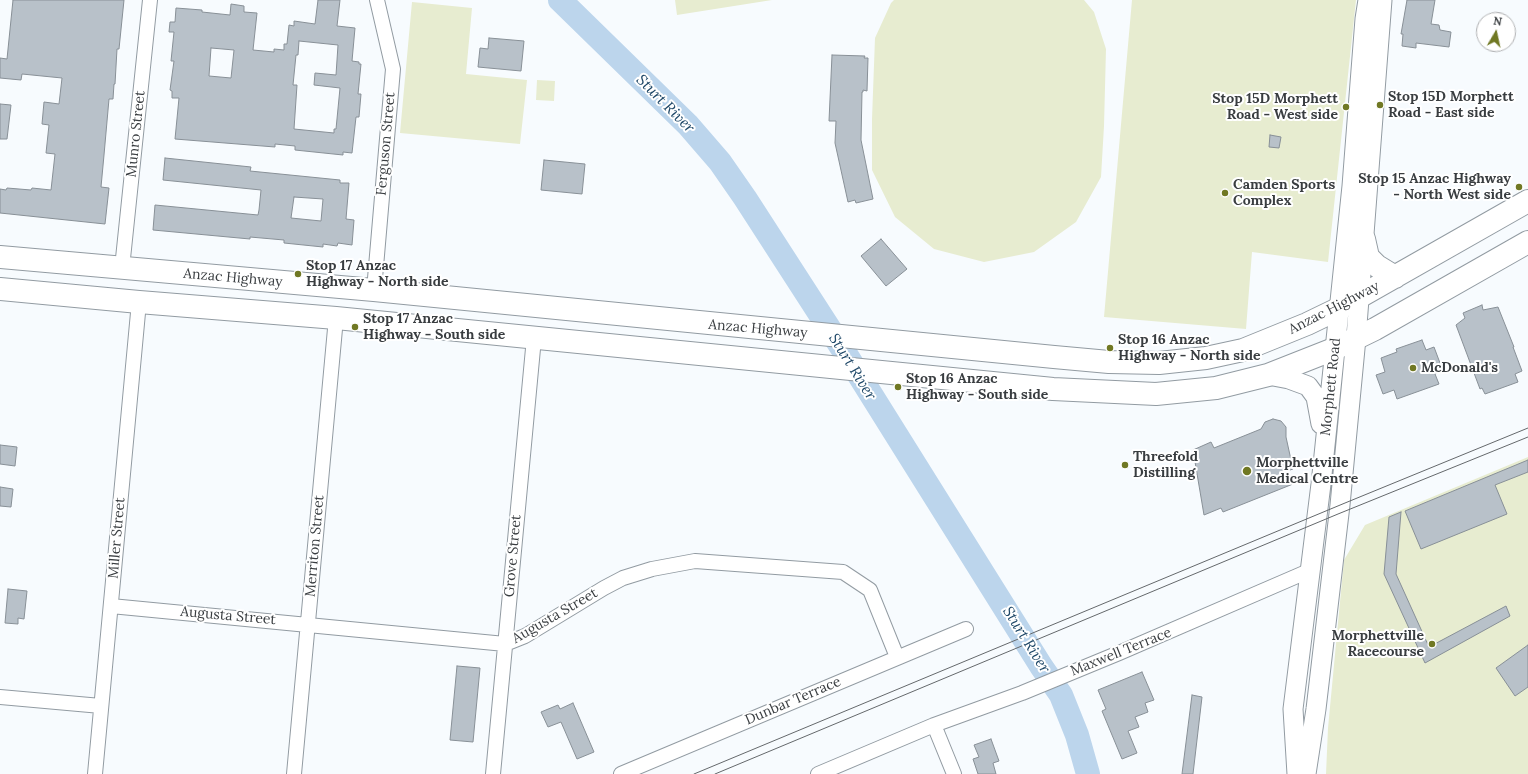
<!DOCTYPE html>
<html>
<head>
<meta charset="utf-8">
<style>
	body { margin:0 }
	#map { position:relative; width:1528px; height:774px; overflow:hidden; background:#f7fbfe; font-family:Lora,serif }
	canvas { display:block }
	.north { position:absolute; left:1476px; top:12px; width:40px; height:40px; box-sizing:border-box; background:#fff; border:1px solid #b0b1b3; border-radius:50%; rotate:9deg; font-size:11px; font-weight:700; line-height:16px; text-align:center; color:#393d40 }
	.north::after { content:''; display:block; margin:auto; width:14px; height:18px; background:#707823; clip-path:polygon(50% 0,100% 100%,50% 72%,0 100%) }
</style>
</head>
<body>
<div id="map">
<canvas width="1528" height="774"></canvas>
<div class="north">N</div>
</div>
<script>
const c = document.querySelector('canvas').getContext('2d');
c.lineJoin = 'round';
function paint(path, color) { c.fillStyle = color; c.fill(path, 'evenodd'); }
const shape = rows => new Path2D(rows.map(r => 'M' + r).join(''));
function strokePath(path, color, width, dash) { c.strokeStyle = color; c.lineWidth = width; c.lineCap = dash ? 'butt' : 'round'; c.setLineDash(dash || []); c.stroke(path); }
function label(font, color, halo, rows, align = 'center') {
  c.font = font + ' Lora,serif'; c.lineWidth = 4; c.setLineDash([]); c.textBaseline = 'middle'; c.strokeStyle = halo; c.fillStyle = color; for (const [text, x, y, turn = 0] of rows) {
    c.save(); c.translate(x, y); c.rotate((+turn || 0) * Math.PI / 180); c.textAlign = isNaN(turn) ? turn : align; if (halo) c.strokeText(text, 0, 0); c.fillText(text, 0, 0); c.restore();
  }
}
paint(shape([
	[675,0,772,0,677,15],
	[894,0,1084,0,1094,12,1106,49,1104,126,1101,177,1076,222,1034,252,984,262,934,249,895,217,872,170,872,119,875,38,891,3],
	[1132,0,1356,0,1328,262,1252,252,1246,329,1104,317],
	[412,2,472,8,466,74,527,80,520,144,400,133],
	[537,80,555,81,554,101,536,100],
	[1528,457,1528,774,1326,774,1328,728,1344,560,1365,525]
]), '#e7ecd0');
strokePath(shape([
	[560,0,688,125,720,162,745,198,847,356,1041,666,1061,695,1077,735,1088,774]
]), '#bcd5ec', 24);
const building = shape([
	[13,0,124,0,119,49,117,49,115,84,114,84,113,99,109,99,104,155,101,187,109,188,105,224,0,213,0,189,6,190,7,188,31,190,32,188,51,190,55,154,46,153,49,125,42,124,44,102,59,104,62,78,22,74,21,80,0,78,0,58,7,59,13,0],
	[318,0,340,0,337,26,355,28,352,61,359,62,359,64,361,64,358,94,361,94,359,117,356,117,352,153,343,152,343,155,295,150,295,146,275,144,275,147,175,139,179,98,172,98,172,91,170,90,174,61,171,61,174,32,169,32,170,22,175,22,176,8,202,10,202,12,230,15,231,4,244,6,244,12,257,13,253,50,274,52,274,49,284,50,284,44,287,44,289,25,294,26,294,21,315,24,318,0],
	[299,41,338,45,336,75,315,73,314,85,340,88,336,129,334,129,334,133,294,129,297,85,293,85,296,55,298,55,299,41],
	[211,48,234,50,231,78,209,76,211,48],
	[1407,0,1435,0,1431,24,1439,25,1440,30,1451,32,1449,47,1416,43,1416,48,1402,46,1403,34,1401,34,1407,0],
	[489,38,524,41,521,71,478,67,480,48,488,49,489,38],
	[832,55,865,56,864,58,868,58,867,91,863,90,863,92,862,92,861,140,873,199,856,203,855,200,848,202,835,143,836,121,829,121,832,55],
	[0,104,11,105,7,139,0,139,0,104],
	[1270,135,1281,137,1279,148,1269,147,1270,135],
	[165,158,251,167,250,171,340,180,340,183,349,183,346,219,354,220,352,245,338,243,337,246,323,244,323,247,284,243,284,240,250,237,250,239,153,230,155,205,258,215,259,210,261,190,163,180,165,158],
	[294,197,323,199,321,221,291,218,294,197],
	[544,160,585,164,582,194,541,190,544,160],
	[881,239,907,269,886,286,861,256,881,239],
	[1482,305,1483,310,1498,307,1514,347,1513,347,1522,371,1515,374,1518,382,1485,394,1482,388,1480,389,1456,325,1465,318,1463,313,1482,305],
	[1422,340,1426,350,1434,347,1443,371,1435,374,1439,384,1397,399,1394,390,1383,394,1376,375,1385,372,1381,358,1397,352,1396,349,1422,340],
	[1273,419,1281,421,1286,427,1286,437,1293,469,1287,471,1293,484,1223,512,1221,508,1204,515,1193,450,1211,442,1214,448,1261,429,1265,422,1273,419],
	[0,445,17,447,15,466,0,464,0,445],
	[1528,460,1528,472,1495,485,1507,514,1421,549,1405,511,1528,460],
	[0,487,13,489,11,507,0,506,0,487],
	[1401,512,1396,574,1429,647,1506,606,1510,616,1425,663,1384,574,1389,517,1401,512],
	[8,589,27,591,24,619,18,618,18,624,5,623,8,589],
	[1528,645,1528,687,1515,696,1496,668,1528,645],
	[457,666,480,668,473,742,450,740,457,666],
	[1142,672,1154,700,1145,703,1148,712,1135,717,1139,727,1128,731,1137,753,1122,759,1102,711,1106,709,1098,690,1142,672],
	[1192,695,1202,697,1193,774,1182,774,1192,695],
	[573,703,594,752,577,759,561,722,548,727,541,712,558,705,560,709,573,703],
	[991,739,999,761,993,763,996,774,978,774,973,759,979,757,974,745,991,739]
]);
paint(building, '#b8c1c9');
strokePath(building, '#889097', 1);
const street = shape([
	[122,268,150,0],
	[374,290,393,69,377,0],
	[111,606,505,644,525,636,604,588,623,578,652,569,695,561,843,572,870,590,897,657],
	[0,697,101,706],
	[934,725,954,774],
	[95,774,139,302],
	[294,774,336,318],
	[493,774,534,338],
	[621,774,966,629],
	[818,774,934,725,1022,693,1119,653,1311,570]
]);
const secondary = shape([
	[1268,375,1289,379,1308,386,1316,397,1321,424],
	[1297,774,1293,709,1321,484,1352,186,1365,19,1368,0],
	[1306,774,1316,709,1340,505,1356,338,1382,0]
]);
const highway = shape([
	[1364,239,1368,257,1377,266,1395,277],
	[0,257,374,290,1054,357,1109,362,1159,363,1206,358,1243,350,1307,324,1338,309,1528,201],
	[0,289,139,302,336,318,1053,389,1156,394,1216,388,1268,375,1334,349,1375,329,1528,242]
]);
strokePath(street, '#929ba2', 16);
strokePath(secondary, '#929ba2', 21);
strokePath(highway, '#929ba2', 24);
strokePath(street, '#fff', 14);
strokePath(secondary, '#fff', 19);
strokePath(highway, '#fff', 22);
strokePath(shape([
	[694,774,1345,503,1528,428],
	[715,774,1338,514,1528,437]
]), '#64686b', 1);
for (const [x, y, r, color] of [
	[1380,105,4,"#707823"],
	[1346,107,4,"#707823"],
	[1519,187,4,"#707823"],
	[1225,193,4,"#707823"],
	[298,274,4,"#707823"],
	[355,327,4,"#707823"],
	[1110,348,4,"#707823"],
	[1413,368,4,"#707823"],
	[898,387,4,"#707823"],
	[1125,465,4,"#707823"],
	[1247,471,5,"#707823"],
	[1432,644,4,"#707823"]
]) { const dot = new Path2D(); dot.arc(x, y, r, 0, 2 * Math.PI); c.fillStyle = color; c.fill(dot); strokePath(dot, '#fff', 1.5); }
label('bold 14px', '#393d40', '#fff', [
	["Stop 15D Morphett",1388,97],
	["Road - East side",1388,113],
	["Stop 15D Morphett",1338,99,"right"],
	["Road - West side",1338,115,"right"],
	["Stop 15 Anzac Highway",1511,179,"right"],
	["- North West side",1511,195,"right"],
	["Camden Sports",1233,185],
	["Complex",1233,201],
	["Stop 17 Anzac",306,266],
	["Highway - North side",306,282],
	["Stop 17 Anzac",363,319],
	["Highway - South side",363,335],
	["Stop 16 Anzac",1118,340],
	["Highway - North side",1118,356],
	["McDonald's",1421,368],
	["Stop 16 Anzac",906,379],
	["Highway - South side",906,395],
	["Threefold",1133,457],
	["Distilling",1133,473],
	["Morphettville",1256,463],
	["Medical Centre",1256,479],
	["Morphettville",1424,636,"right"],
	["Racecourse",1424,652,"right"]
], 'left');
label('14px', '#393d40', '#fff', [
	["Munro Street",136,134,-84],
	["Ferguson Street",386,144,-85],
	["Anzac Highway",233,278,5],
	["Anzac Highway",1334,308,-27],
	["Anzac Highway",758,329,5],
	["Morphett Road",1331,387,-84],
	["Miller Street",117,538,-85],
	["Merriton Street",315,546,-85],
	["Grove Street",513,556,-85],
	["Augusta Street",228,616,5],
	["Augusta Street",555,616,-30],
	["Maxwell Terrace",1121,652,-22],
	["Dunbar Terrace",793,701,-23]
]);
label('italic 15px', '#1e4767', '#fff', [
	["Sturt River",665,104,45],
	["Sturt River",852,367,58],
	["Sturt River",1026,640,58]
]);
</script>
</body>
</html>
